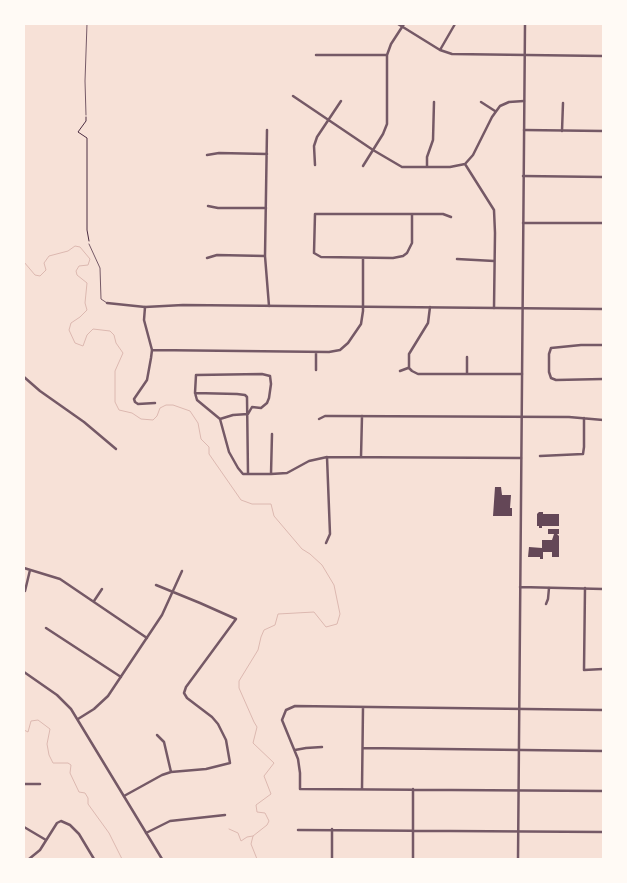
<!DOCTYPE html>
<html>
<head>
<meta charset="utf-8">
<style>
	body { margin:0 }
	#map { position:relative; width:627px; height:883px; overflow:hidden; background:#f7e1d7; font-family:Raleway,sans-serif }
	canvas { display:block }
	.frame { position:absolute; inset:0; border:25px solid #fffaf5; pointer-events:none }
</style>
</head>
<body>
<div id="map">
<canvas width="627" height="883"></canvas>
<div class="frame"></div>
</div>
<script>
const c = document.querySelector('canvas').getContext('2d');
c.lineJoin = 'round';
const shape = rows => new Path2D(rows.map(r => 'M' + r).join(''));
function strokePath(path, color, width, dash) { c.strokeStyle = color; c.lineWidth = width; c.lineCap = dash ? 'butt' : 'round'; c.setLineDash(dash || []); c.stroke(path); }
function paint(path, color) { c.fillStyle = color; c.fill(path, 'evenodd'); }
strokePath(shape([
	[24,262,35,275,40,276,46,270,44,263,49,256,68,251,75,246,80,247,90,259,88,265,79,266,76,271,77,275,87,283,85,303,87,310,80,317,71,323,69,330,75,343,83,346,87,335,93,329,110,331,114,335,116,343,123,353,115,371,115,402,119,410,132,413,141,419,153,420,157,416,160,408,166,405,173,405,190,411,198,423,201,439,209,447,209,454,241,500,252,504,271,504,274,516,302,549,310,554,322,565,334,585,340,614,337,624,326,627,314,612,278,614,275,625,264,630,261,637,258,650,239,681,239,688,254,722,257,727,253,743,274,763,264,776,271,794,256,805,257,812,265,813,269,821,267,825,253,836,251,844,257,859],
	[24,730,28,732,31,721,38,720,50,729,47,744,49,755,53,763,68,763,71,765,70,773,79,792,85,793,88,798,88,804,109,833,122,859],
	[229,829,238,833,241,841,247,837,253,836]
]), '#dcb8b0', 1);
paint(shape([
	[495,487,501,487,502,495,511,495,510,508,512,508,512,516,493,516],
	[539,512,543,512,543,514,559,514,559,526,542,526,542,528,539,528,539,526,537,526,537,514],
	[548,529,559,529,559,534,557,534,559,536,559,557,552,557,552,552,543,552,543,559,540,559,540,557,528,557,529,547,542,548,542,540,552,540,554,534,548,534]
]), '#644757');
strokePath(shape([
	[86,117,86,121,78,132,87,138,87,230,89,241]
]), '#4a2c40', 1);
strokePath(shape([
	[86,115,85,81,87,24],
	[89,244,100,268,101,299,107,303]
]), '#755966', 1);
strokePath(shape([
	[398,24,440,50,452,54,603,56],
	[440,50,455,24],
	[316,55,387,55],
	[293,96,373,150,402,167,450,167,465,164,473,155,492,117,500,106,509,102,524,101],
	[481,102,495,111],
	[267,130,265,256,269,306],
	[524,130,603,131],
	[562,131,563,103],
	[207,155,219,153,267,154],
	[465,164,494,210,495,233,494,308],
	[315,165,314,146,317,137,341,101],
	[363,166,383,134,387,124,387,55,391,44,404,24],
	[427,167,427,157,433,140,434,102],
	[523,176,603,177],
	[208,206,218,208,266,208],
	[412,214,412,243,407,253,403,256,393,258,321,257,314,253,315,214,443,214,451,217],
	[523,223,603,223],
	[207,258,217,255,265,256],
	[457,259,494,261],
	[145,307,144,320,152,350,151,358,147,380,134,399,135,402,138,404,155,403],
	[430,307,428,323,409,354,409,368,412,371,418,374,522,374],
	[603,345,581,345,551,348,549,354,549,372,551,378,556,380,603,379],
	[152,350,329,352,340,350,348,343,361,324,363,311,363,258],
	[316,370,316,352],
	[400,371,408,368],
	[467,374,467,357],
	[24,377,40,391,84,422,116,449],
	[195,393,196,375,262,374,270,376,271,384,269,398,267,403,261,408,252,407,248,414,233,415,220,419],
	[319,419,325,416,332,416,569,417,603,420],
	[540,456,583,454,584,447,584,418],
	[361,457,362,416],
	[248,474,247,397,245,395,237,394,195,393,197,400,220,419,229,452,238,468,243,474,271,474,287,473,309,461,327,457,521,458],
	[271,474,272,434],
	[326,543,330,534,327,457],
	[24,568,60,579,147,638],
	[585,588,584,670,603,669],
	[25,591,30,570],
	[94,601,102,589],
	[546,604,548,599,549,588],
	[46,628,121,677],
	[603,710,295,706,286,710,282,720,298,759,300,773,300,789,603,791],
	[78,719,94,709,108,696,162,615,182,571],
	[157,735,164,742,171,772],
	[363,748,603,751],
	[295,750,306,748,322,747],
	[24,784,40,784],
	[362,789,363,707],
	[124,796,162,775,171,772,206,769,230,763,226,740,218,724,212,717,187,698,184,693,186,687,236,619,200,603,156,585],
	[24,827,46,840],
	[332,829,332,859],
	[298,830,603,832],
	[146,833,170,821,225,815],
	[29,859,40,850,57,823,61,821,70,825,79,834,94,859],
	[413,859,413,789]
]), '#755966', 2.5);
strokePath(shape([
	[107,303,145,307,183,305,603,309],
	[520,587,603,589],
	[24,672,57,695,71,709,162,859],
	[518,859,525,24]
]), '#755966', 2.5);
</script>
</body>
</html>
